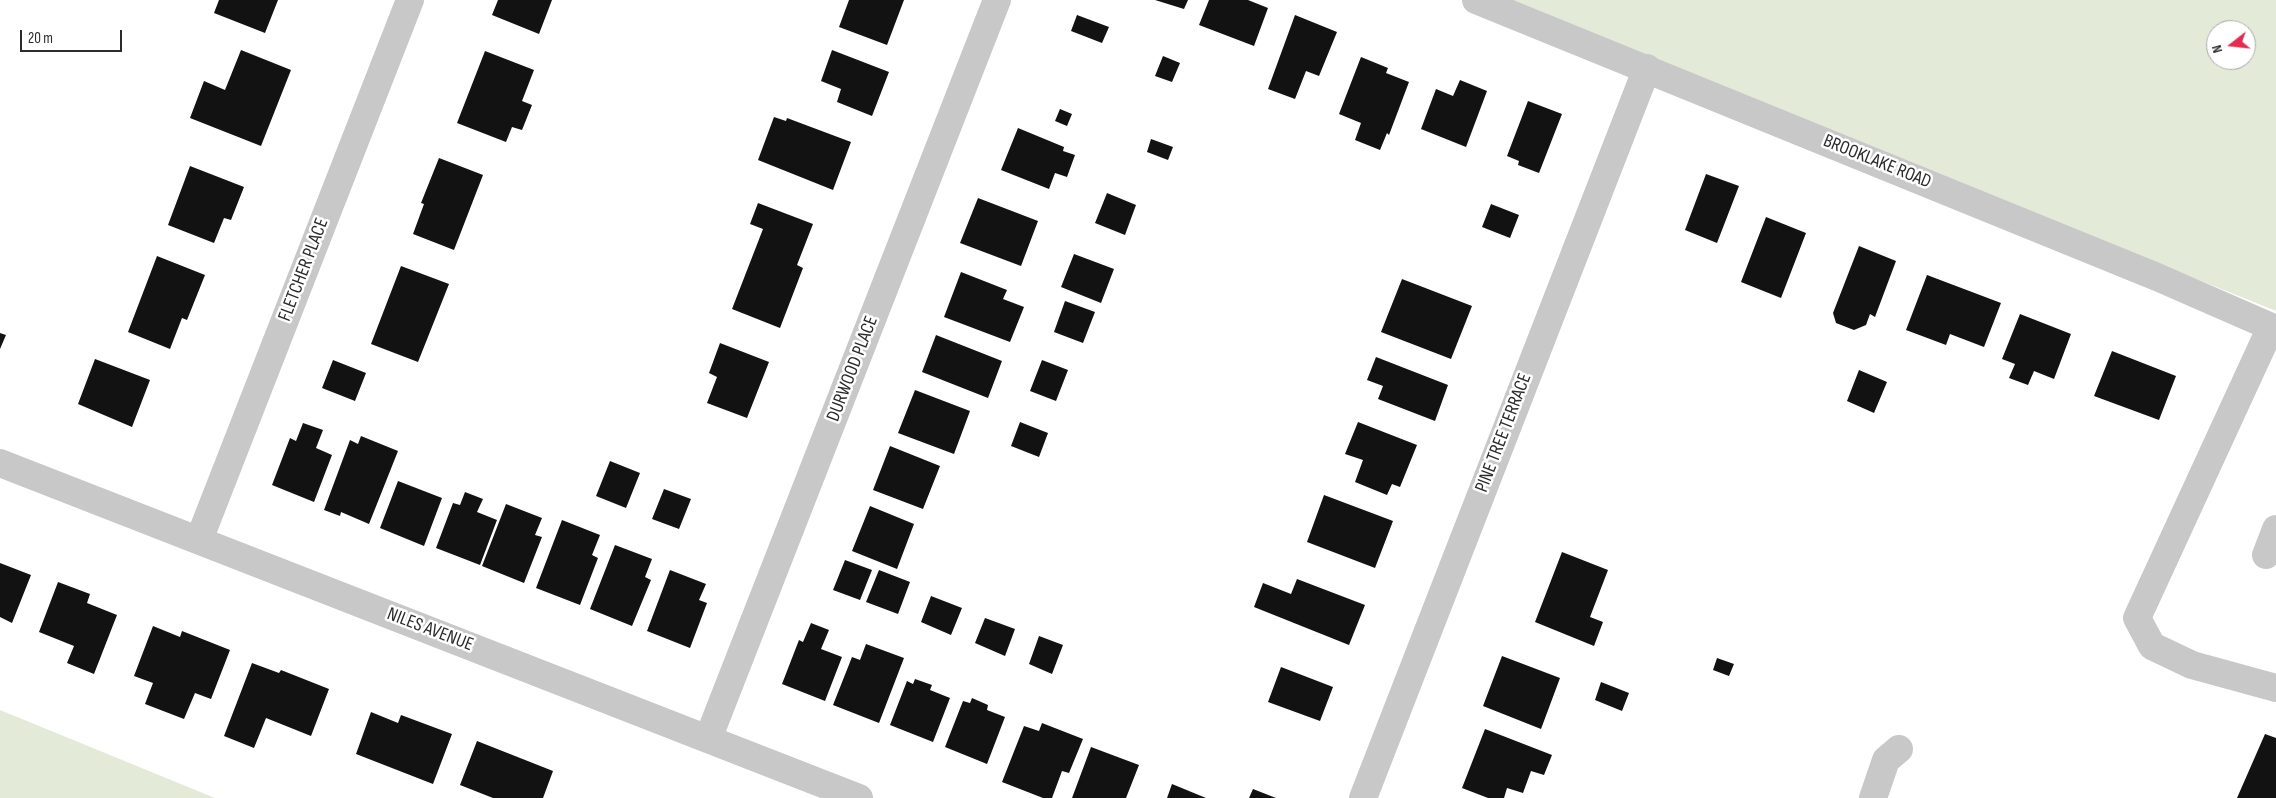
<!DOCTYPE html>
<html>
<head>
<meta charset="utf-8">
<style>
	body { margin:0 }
	#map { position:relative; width:2276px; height:798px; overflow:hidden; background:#fff; font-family:"Sofia Sans Condensed",sans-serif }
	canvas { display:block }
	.north { position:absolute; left:2206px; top:20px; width:50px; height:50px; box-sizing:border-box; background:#fff; border:1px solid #aaa; border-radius:50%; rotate:254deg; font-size:14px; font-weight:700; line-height:20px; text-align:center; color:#2b2b2b }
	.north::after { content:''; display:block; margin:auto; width:18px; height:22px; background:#e52b50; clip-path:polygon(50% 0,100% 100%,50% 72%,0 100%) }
	.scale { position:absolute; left:20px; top:30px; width:102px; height:22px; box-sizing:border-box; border:2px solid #2b2b2b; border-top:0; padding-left:6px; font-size:15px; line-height:18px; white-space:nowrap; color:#2b2b2b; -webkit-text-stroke:4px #fff; paint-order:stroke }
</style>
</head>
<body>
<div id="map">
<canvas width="2276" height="798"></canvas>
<div class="north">N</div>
<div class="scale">20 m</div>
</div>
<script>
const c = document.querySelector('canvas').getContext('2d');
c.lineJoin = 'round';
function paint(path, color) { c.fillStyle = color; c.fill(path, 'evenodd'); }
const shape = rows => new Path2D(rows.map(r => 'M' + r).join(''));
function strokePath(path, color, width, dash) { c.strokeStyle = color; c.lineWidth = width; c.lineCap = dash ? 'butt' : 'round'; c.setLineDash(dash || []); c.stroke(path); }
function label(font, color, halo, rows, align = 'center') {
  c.font = font + ' "Sofia Sans Condensed",sans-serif'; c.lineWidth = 5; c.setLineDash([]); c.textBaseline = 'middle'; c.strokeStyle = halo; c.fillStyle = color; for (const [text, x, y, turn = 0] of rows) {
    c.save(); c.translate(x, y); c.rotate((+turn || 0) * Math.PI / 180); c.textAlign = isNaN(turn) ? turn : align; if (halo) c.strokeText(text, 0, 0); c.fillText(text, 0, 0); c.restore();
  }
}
paint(shape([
	[1502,0,2276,0,2276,311],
	[2216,30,2246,30,2246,60,2216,60],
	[0,710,215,798,0,798]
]), '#e4ead8');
paint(shape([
	[219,0,278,0,265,33,214,13],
	[498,0,552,0,539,34,492,15],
	[849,0,904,0,887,45,839,27],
	[1155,0,1188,0,1184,9],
	[1209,0,1248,0,1268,8,1254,46,1199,25],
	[1077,15,1109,27,1102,43,1071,31],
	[1295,15,1337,32,1319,76,1306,71,1295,99,1268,89],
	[241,50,291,70,261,146,190,118,204,81,225,90],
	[832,50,889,72,872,116,837,102,841,89,821,81],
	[485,51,534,70,522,101,532,105,522,130,512,127,506,142,457,123],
	[1163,56,1180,63,1172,82,1155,76],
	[1361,57,1388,68,1386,73,1409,82,1389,135,1387,133,1380,150,1355,140,1361,123,1339,114],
	[1460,80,1487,91,1466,147,1421,129,1436,89,1453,96],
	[1528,101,1562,114,1539,173,1518,165,1519,161,1507,156],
	[1060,109,1072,114,1067,126,1055,121],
	[774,117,786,121,787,118,851,142,833,190,758,160],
	[1018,128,1064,147,1063,151,1075,155,1067,177,1055,173,1049,189,1001,170],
	[1151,139,1173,147,1168,160,1147,152],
	[439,158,483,175,454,250,413,234,424,204,421,203],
	[190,166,244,187,231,220,224,218,214,243,168,225],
	[1706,174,1739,186,1717,243,1685,230],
	[1107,193,1136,205,1125,235,1095,223],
	[978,198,1038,221,1021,266,960,243],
	[758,203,813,224,797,265,803,268,780,328,732,309,763,229,750,224],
	[1491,204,1519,215,1510,238,1482,227],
	[1766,217,1806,233,1781,298,1741,282],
	[1859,246,1896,261,1875,317,1870,314,1866,325,1854,330,1836,323,1833,313],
	[1074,254,1114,269,1101,303,1061,287],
	[157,256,205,275,187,320,182,318,170,349,128,332],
	[401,266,449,284,418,362,371,344],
	[961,272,1007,290,1003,299,1024,307,1010,342,944,317],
	[1927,275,2001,303,1984,347,1950,334,1946,345,1906,330],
	[1402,279,1472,306,1451,359,1381,332],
	[1065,301,1095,312,1083,343,1054,332],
	[2020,314,2071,334,2054,379,2034,371,2028,385,2009,378,2015,364,2002,359],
	[0,333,6,335,0,349],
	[936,335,1002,361,988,398,922,372],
	[720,343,769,362,747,418,707,403,717,377,709,373],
	[2112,351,2176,376,2159,420,2094,396],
	[1376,357,1448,385,1435,421,1378,399,1383,386,1367,380],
	[95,359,150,380,132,427,78,404],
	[333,360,366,373,355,401,322,388],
	[1042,360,1068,370,1056,401,1030,391],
	[1859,370,1887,382,1874,413,1847,401],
	[915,390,970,411,954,454,898,433],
	[1020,422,1048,433,1039,457,1011,446],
	[1358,422,1417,445,1400,487,1392,484,1387,495,1355,482,1363,460,1345,454],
	[303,423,323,430,316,448,332,455,314,502,272,485,290,438,296,441],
	[361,436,398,451,369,524,341,512,340,516,324,510,350,440,358,444],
	[890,446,940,466,923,509,873,490],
	[610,461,640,473,626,508,596,496],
	[398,481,442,498,424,546,380,528],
	[664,489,691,499,679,529,652,519],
	[465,492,483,499,477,512,497,520,480,565,436,548,453,503,460,505],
	[1324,495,1393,521,1375,568,1307,542],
	[506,504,542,518,535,535,542,537,524,583,482,566],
	[870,506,914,524,897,569,852,551],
	[562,520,600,535,592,555,598,558,580,605,536,588],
	[615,545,652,559,645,577,651,580,632,626,590,609],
	[1562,552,1608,570,1590,617,1603,622,1594,646,1535,622],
	[845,560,872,570,860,600,833,590],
	[0,563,31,575,12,623,0,617],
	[670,570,706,584,699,600,707,603,690,648,647,631],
	[879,570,910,582,898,614,866,602],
	[1297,579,1365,605,1349,645,1254,607,1263,583,1291,594],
	[58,582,90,594,87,603,117,615,94,674,67,663,74,646,39,632],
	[931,596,962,608,951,635,921,622],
	[985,618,1015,629,1005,656,975,643],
	[811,623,829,630,821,649,842,657,825,701,782,684,799,640,803,642],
	[153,626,180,637,182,631,230,650,211,699,195,693,184,719,145,704,153,683,134,676],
	[1039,636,1063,645,1052,674,1029,664],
	[866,644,904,658,879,723,833,705,852,657,860,660],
	[1502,656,1560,678,1541,729,1483,706],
	[1717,658,1734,664,1729,676,1713,670],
	[252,663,279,673,281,670,329,689,311,736,266,718,254,748,224,736],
	[1281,667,1333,687,1320,721,1268,702],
	[915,679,932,685,930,690,950,698,933,742,890,725,907,681,913,684],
	[1601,682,1629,693,1622,711,1595,700],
	[972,698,988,705,987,710,1005,717,987,764,945,747,963,701,970,703],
	[371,712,398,723,401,715,452,734,433,784,356,754],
	[1042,723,1083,739,1069,773,1062,771,1052,798,1043,798,1002,782,1024,726,1039,731],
	[1485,729,1552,755,1544,775,1531,771,1523,793,1507,788,1504,798,1488,798,1462,788],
	[2265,734,2276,738,2276,798,2237,798],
	[477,741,553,771,543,798,493,798,460,785],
	[1091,747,1139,765,1126,798,1072,798],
	[1172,784,1206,798,1167,798],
	[1253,789,1276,798,1249,798]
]), '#121212');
strokePath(shape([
	[1476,0,2157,277,2276,329],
	[2271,327,2137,618,2152,646,2192,665,2276,688],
	[0,463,859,798],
	[199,540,410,0],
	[2266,555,2276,529],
	[708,739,997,0],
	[1363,798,1647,68],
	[1873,798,1886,760,1899,749]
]), '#c8c8c8', 28);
label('19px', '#2b2b2b', '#fff', [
	["BROOKLAKE ROAD",1877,162,22],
	["FLETCHER PLACE",304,270,-69],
	["DURWOOD PLACE",853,369,-69],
	["PINE TREE TERRACE",1504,433,-69],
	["NILES AVENUE",430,630,21]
]);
</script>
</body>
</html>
